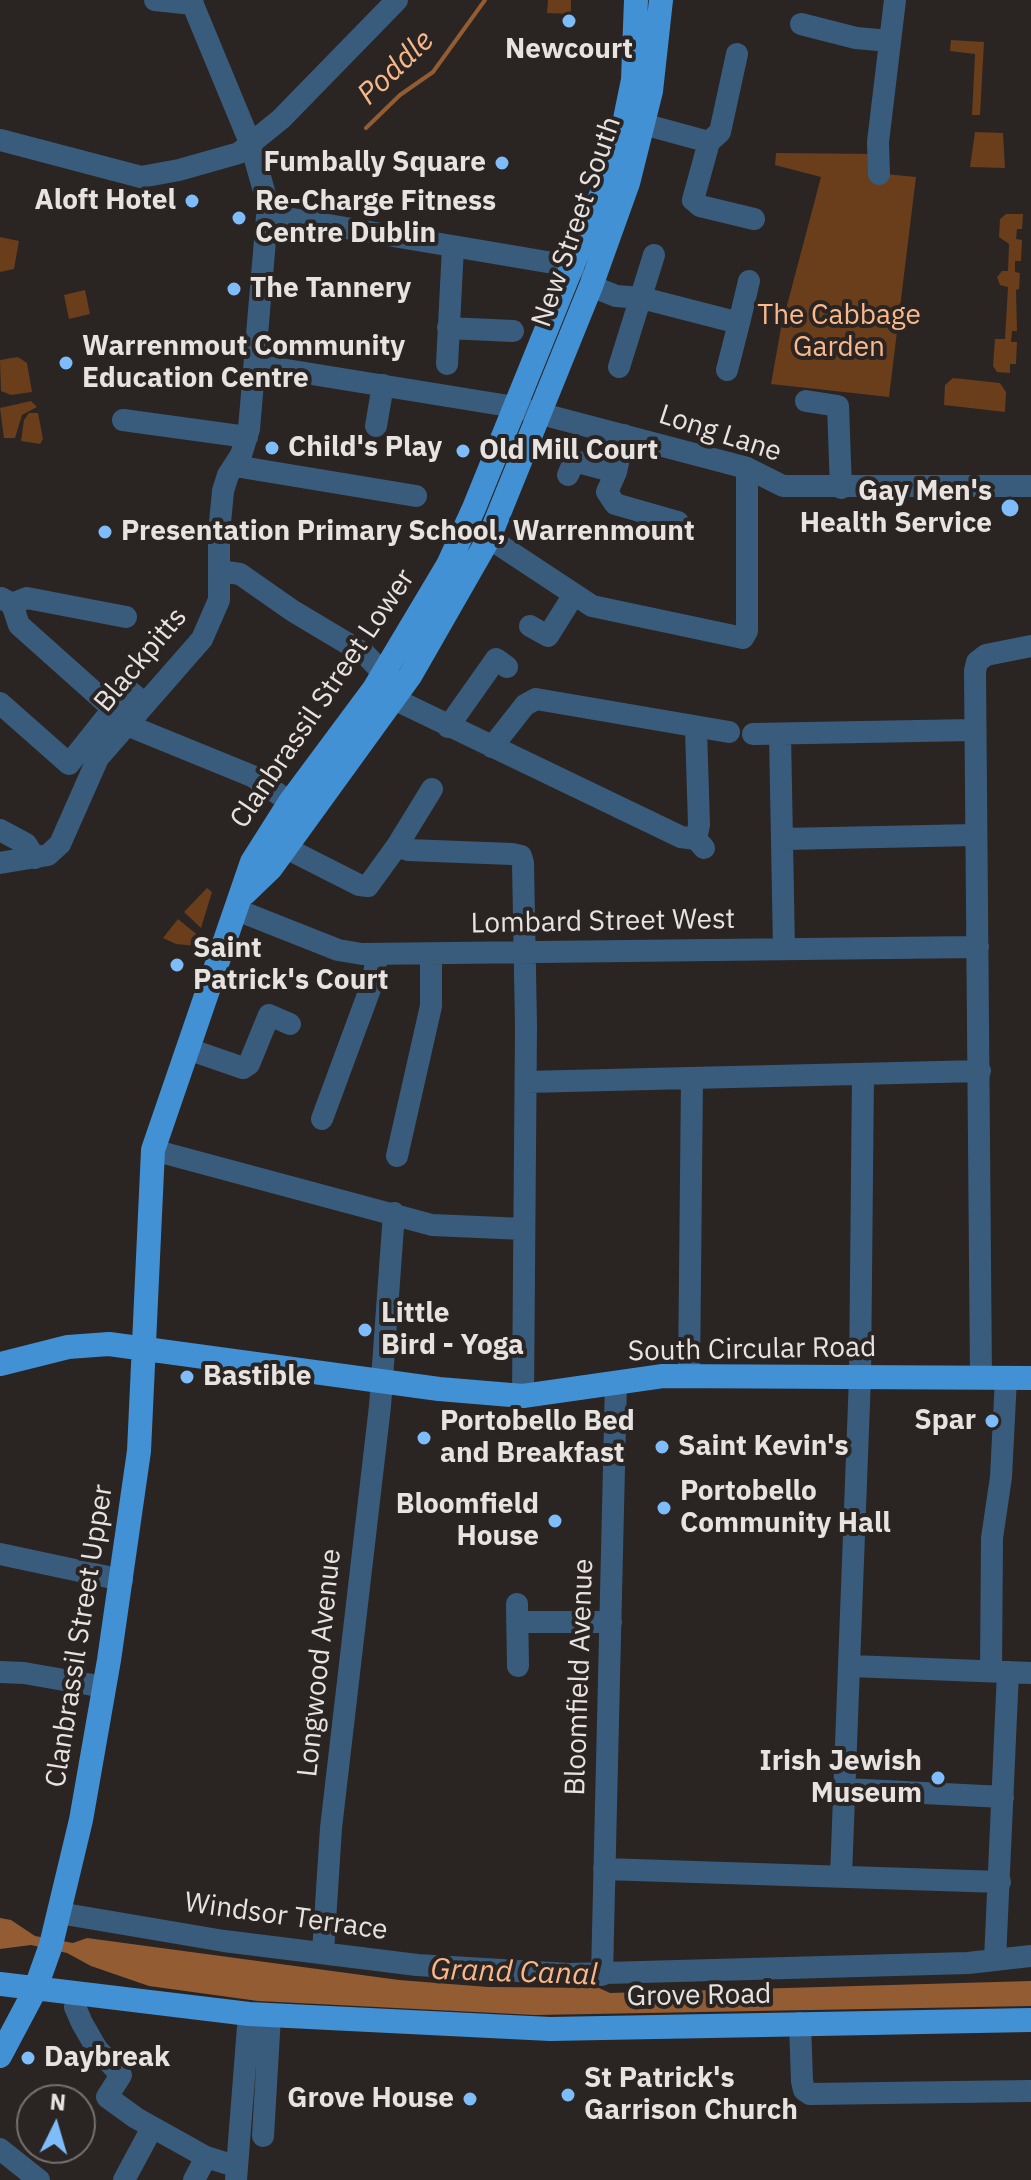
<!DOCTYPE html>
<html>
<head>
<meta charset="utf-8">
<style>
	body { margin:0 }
	#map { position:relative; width:1031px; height:2180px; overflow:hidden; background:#2a2522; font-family:"IBM Plex Sans",sans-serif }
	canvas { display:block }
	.north { position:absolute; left:16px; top:2084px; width:80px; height:80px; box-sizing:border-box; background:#2a2522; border:2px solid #76716e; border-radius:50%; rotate:5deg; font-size:22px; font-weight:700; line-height:32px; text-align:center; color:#e7e3e1 }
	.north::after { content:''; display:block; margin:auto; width:28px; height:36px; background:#7ebdf9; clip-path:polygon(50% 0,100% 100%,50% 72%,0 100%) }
</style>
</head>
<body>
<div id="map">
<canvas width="1031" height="2180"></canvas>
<div class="north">N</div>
</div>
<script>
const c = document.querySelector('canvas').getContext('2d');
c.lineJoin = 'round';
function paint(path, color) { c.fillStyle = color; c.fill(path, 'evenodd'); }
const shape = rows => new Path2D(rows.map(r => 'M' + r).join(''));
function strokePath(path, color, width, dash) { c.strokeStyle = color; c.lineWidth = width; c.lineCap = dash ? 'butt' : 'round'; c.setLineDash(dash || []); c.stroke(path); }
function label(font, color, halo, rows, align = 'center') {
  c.font = font + ' "IBM Plex Sans",sans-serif'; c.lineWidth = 8; c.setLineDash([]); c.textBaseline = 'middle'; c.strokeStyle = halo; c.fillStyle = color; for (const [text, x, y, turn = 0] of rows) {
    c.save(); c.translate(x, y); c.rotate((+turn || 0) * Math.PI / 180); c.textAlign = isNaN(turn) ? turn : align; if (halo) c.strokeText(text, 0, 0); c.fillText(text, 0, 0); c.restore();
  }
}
paint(shape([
	[548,0,571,0,571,14,547,13],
	[951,40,984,42,980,115,972,115,975,54,950,51],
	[975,132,1003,133,1005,168,970,167],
	[776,153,877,154,875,173,916,177,889,397,771,384,781,328,821,177,775,165],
	[1006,214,1023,214,1022,229,1017,229,1016,239,1022,240,1021,261,1015,261,1015,272,1020,273,1019,289,1016,290,1017,331,1012,331,1011,342,1017,342,1016,364,1010,364,1010,373,997,372,993,366,995,339,1005,339,1008,287,1000,285,997,277,1002,271,1008,271,1009,244,999,237,1000,219],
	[0,237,19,241,14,269,0,272],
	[85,290,90,314,69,319,64,295],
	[18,357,27,363,32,392,11,395,1,391,0,360],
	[953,378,1000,383,1006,392,1005,412,944,405,945,385],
	[31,401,37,407,22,415,15,438,4,438,0,408],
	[29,413,38,413,43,439,40,444,21,441,24,420],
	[207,888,212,892,201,928,184,912],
	[178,919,200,937,197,946,176,944,163,938]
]), '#6a3d1b');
paint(shape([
	[0,1918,11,1920,35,1936,73,1943,87,1938,399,1980,488,1987,599,1988,610,1993,1031,1981,1031,2006,535,2015,258,2001,149,1986,91,1966,67,1953,31,1945,0,1949]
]), '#935c33');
strokePath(shape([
	[366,128,400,95,433,72,485,0]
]), '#935c33', 4);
strokePath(shape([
	[155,0,193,4],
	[801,24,856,38,890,41],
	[737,54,720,132,709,142,693,200,700,206,754,219],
	[643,124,709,142],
	[0,140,141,177,179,170,239,153,281,119,397,0],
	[879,174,878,142,895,0],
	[269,215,559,264,573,270],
	[591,286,616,296,642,298,739,323,749,281],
	[448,328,513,331],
	[447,364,453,247],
	[256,365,515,407,747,468,783,486,1031,486],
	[619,367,654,255],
	[727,370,739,323],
	[806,401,838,406,841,488],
	[123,420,247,437],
	[376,426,383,385],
	[624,435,616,472,607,492,615,504,678,522],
	[235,466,416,496],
	[568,475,574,461,616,472],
	[489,538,592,606,743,638,747,631,747,468],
	[220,571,240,574,293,611,365,654,383,673],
	[1,598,12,604,27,598,126,617],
	[12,604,19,625,112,708],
	[530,626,548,636,573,596],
	[394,699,681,837,696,839],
	[0,703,69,764,128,690,145,704],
	[127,725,252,776,290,802],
	[448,727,496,659,507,667],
	[696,729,699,825,696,839,704,848],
	[753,734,973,730],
	[780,734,784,949],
	[492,747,525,705,536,699,729,732],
	[432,789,397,846,408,850,512,854,521,856,523,863,526,1026,523,1396],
	[0,830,26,844,35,858],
	[784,839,975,835],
	[286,848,359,885,368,886,397,846],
	[0,863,48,855,60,844,98,758,202,639,219,600,219,533,223,491,228,475,241,455,249,429,268,205,251,145,191,0],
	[237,910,338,950,362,954,978,947],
	[188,1049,243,1068,249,1064,269,1015,290,1024],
	[526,1082,980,1071],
	[322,1119,373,981,377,955],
	[153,1150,432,1225,524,1229],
	[397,1156,431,1006,431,955],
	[689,1377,692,1078],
	[981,1378,975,671,977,662,986,655,1031,646],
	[0,1554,122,1580],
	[517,1604,518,1666],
	[517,1622,611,1622],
	[851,1666,1031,1673],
	[991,1671,992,1538,1001,1477,1006,1378],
	[0,1672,24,1673,104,1687],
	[845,1789,1003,1797],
	[604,1869,1000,1882],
	[841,1876,860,1377,863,1074],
	[59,1913,224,1941,417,1965,569,1974,968,1963,1031,1956],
	[323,1952,331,1828,380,1406,394,1213],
	[995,1960,1008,1672],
	[602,1975,616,1382],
	[80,1995,75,2007,82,2023,97,2049,121,2075,107,2097,136,2118,206,2157,235,2166],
	[800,2023,802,2081,804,2090,810,2094,1031,2091],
	[263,2136,270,2016],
	[0,2149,39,2180],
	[124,2180,152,2128],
	[194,2180,206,2157],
	[236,2180,249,2014]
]), '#395c7d', 22);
strokePath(shape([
	[245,893,271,868,410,676,489,538,591,286,628,183,651,91,661,0],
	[0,1364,68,1347,109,1344,439,1389,523,1396,663,1376,1031,1378],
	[0,1984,249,2014,550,2029,1031,2020],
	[0,2056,35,1990,51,1945,81,1820,109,1660,139,1451,153,1150,252,862,290,802,374,689,448,565,474,508,618,153,633,80,636,0]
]), '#4291d5', 24);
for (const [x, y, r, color] of [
	[569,21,8,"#7ebdf9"],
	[502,163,8,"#7ebdf9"],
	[192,201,8,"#7ebdf9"],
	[239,218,8,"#7ebdf9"],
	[234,289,8,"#7ebdf9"],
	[66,363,8,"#7ebdf9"],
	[272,448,8,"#7ebdf9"],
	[463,451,8,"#7ebdf9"],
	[1010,508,10,"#7ebdf9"],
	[105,532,8,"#7ebdf9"],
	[177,965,8,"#7ebdf9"],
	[365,1330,8,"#7ebdf9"],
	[187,1377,8,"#7ebdf9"],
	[992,1421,8,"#7ebdf9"],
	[424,1438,8,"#7ebdf9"],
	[662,1447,8,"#7ebdf9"],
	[664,1508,8,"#7ebdf9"],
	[555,1521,8,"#7ebdf9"],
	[938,1778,8,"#7ebdf9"],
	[28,2058,8,"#7ebdf9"],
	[568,2095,8,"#7ebdf9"],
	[470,2099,8,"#7ebdf9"]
]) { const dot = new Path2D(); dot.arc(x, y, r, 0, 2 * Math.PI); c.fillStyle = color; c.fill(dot); strokePath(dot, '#2a2522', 3); }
label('bold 28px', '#e7e3e1', '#2a2522', [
	["Newcourt",569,50,"center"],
	["Fumbally Square",486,163,"right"],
	["Aloft Hotel",176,201,"right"],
	["Re-Charge Fitness",255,202],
	["Centre Dublin",255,234],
	["The Tannery",250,289],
	["Warrenmout Community",82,347],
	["Education Centre",82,379],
	["Child's Play",288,448],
	["Old Mill Court",479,451],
	["Gay Men's",992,492,"right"],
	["Health Service",992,524,"right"],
	["Presentation Primary School, Warrenmount",121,532],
	["Saint",193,949],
	["Patrick's Court",193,981],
	["Little",381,1314],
	["Bird - Yoga",381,1346],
	["Bastible",203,1377],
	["Spar",976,1421,"right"],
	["Portobello Bed",440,1422],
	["and Breakfast",440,1454],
	["Saint Kevin's",678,1447],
	["Portobello",680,1492],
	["Community Hall",680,1524],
	["Bloomfield",539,1505,"right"],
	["House",539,1537,"right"],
	["Irish Jewish",922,1762,"right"],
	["Museum",922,1794,"right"],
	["Daybreak",44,2058],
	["St Patrick's",584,2079],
	["Garrison Church",584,2111],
	["Grove House",454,2099,"right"]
], 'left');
label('28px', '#e7e3e1', '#2a2522', [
	["New Street South",577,222,-71],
	["Long Lane",720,434,18],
	["Blackpitts",141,660,-50],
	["Clanbrassil Street Lower",323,699,-56],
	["Lombard Street West",603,922,-1],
	["South Circular Road",752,1350,-1],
	["Clanbrassil Street Upper",80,1636,-81],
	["Longwood Avenue",320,1663,-84],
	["Bloomfield Avenue",580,1677,-88],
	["Windsor Terrace",286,1917,8],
	["Grove Road",699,1996,-1]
]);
label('28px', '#fab88b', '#2a2522', [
	["The Cabbage",839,316],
	["Garden",839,348]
]);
label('italic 30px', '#f9b78a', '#2a2522', [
	["Poddle",396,68,-44],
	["Grand Canal",514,1973,2]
]);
</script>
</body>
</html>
